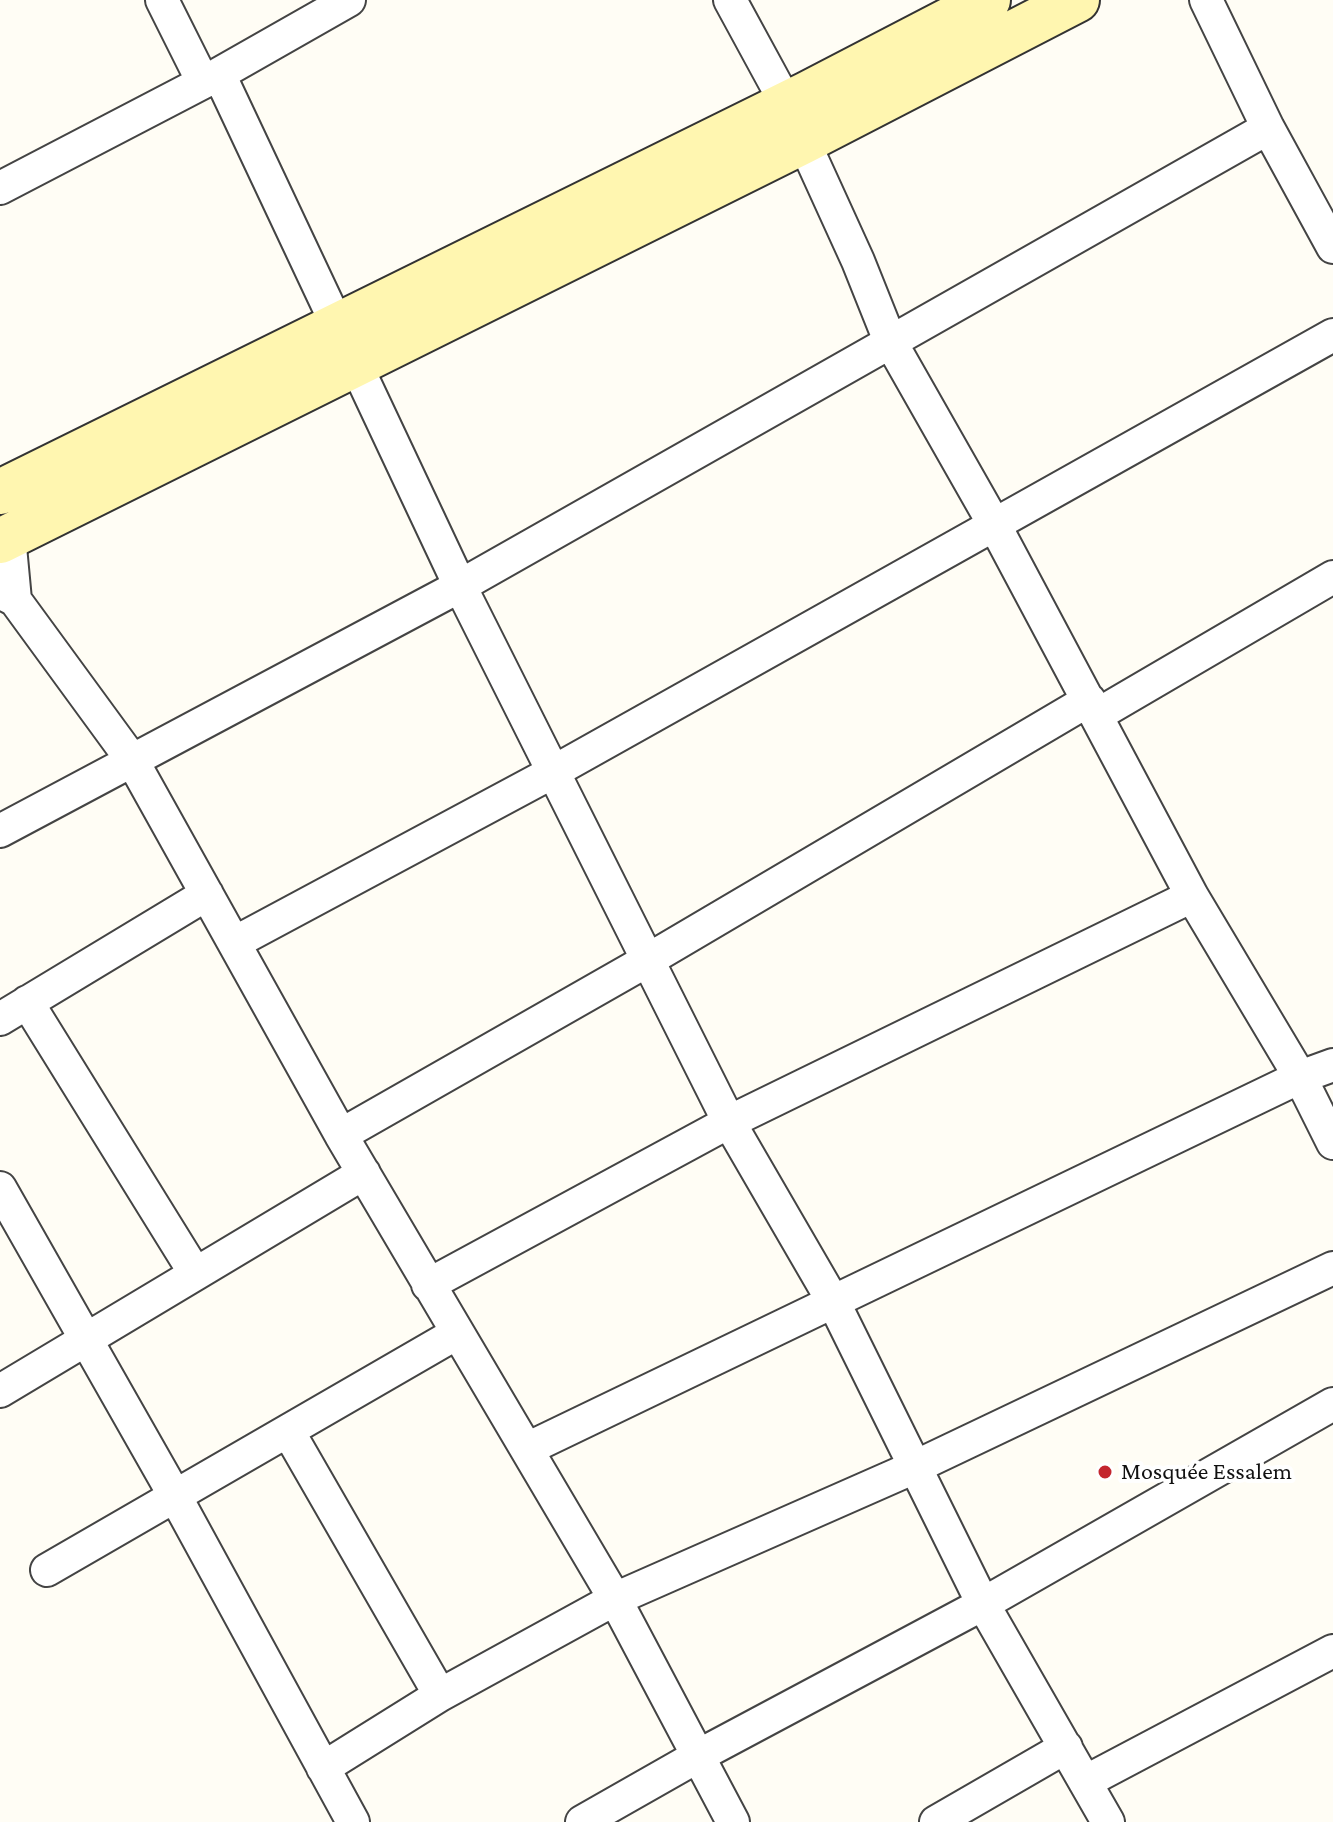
<!DOCTYPE html>
<html>
<head>
<meta charset="utf-8">
<style>
	body { margin:0 }
	canvas { display:block; background:#fffdf5 }
</style>
</head>
<body>
<canvas width="1333" height="1822"></canvas>
<script>
const c = document.querySelector('canvas').getContext('2d');
c.lineJoin = 'round';
const shape = rows => new Path2D(rows.map(r => 'M' + r).join(''));
function strokePath(path, color, width, dash) { c.strokeStyle = color; c.lineWidth = width; c.lineCap = dash ? 'butt' : 'round'; c.setLineDash(dash || []); c.stroke(path); }
function label(font, color, halo, rows, align = 'center') {
  c.font = font + ' "Crimson Pro",serif'; c.lineWidth = 8; c.setLineDash([]); c.textBaseline = 'middle'; c.strokeStyle = halo; c.fillStyle = color; for (const [text, x, y, turn = 0] of rows) {
    c.save(); c.translate(x, y); c.rotate((+turn || 0) * Math.PI / 180); c.textAlign = isNaN(turn) ? turn : align; if (halo) c.strokeText(text, 0, 0); c.fillText(text, 0, 0); c.restore();
  }
}
const street = shape([
	[162,0,203,82],
	[730,0,786,103,858,261,890,341,994,524,1192,896,1300,1077,1333,1143],
	[1206,0,1268,128,1333,247],
	[219,74,460,586,729,1122,834,1303,983,1604,1108,1822],
	[0,188,219,74,349,0],
	[9,536,15,600],
	[0,592,15,600,132,760,341,1135,615,1599,733,1822],
	[1097,715,1333,577],
	[0,831,460,586,1268,128],
	[234,943,553,772,1333,335],
	[27,1002,195,1273],
	[0,1019,207,894],
	[341,1135,648,960,1089,700],
	[0,1188,175,1496,353,1822],
	[428,1285,729,1122,1192,896],
	[0,1391,364,1173],
	[288,1431,440,1695],
	[527,1449,1300,1077,1333,1065],
	[47,1570,457,1333],
	[323,1768,440,1695,615,1599,917,1466,1333,1268],
	[1085,1782,1333,1651],
	[582,1822,698,1756,983,1604,1333,1404],
	[936,1822,1066,1747]
]);
const secondary = shape([
	[0,492,807,94,988,0],
	[0,541,804,141,1077,0]
]);
strokePath(street, '#444', 36);
strokePath(secondary, '#333', 48);
strokePath(street, '#fff', 32);
strokePath(secondary, '#fff6b0', 44);
for (const [x, y, r, color] of [
	[1105,1472,8,"#c4262e"]
]) { const dot = new Path2D(); dot.arc(x, y, r, 0, 2 * Math.PI); c.fillStyle = color; c.fill(dot); strokePath(dot, '#fff', 3); }
label('24px', '#111', '#fff', [
	["Mosquée Essalem",1121,1472]
], 'left');
</script>
</body>
</html>
